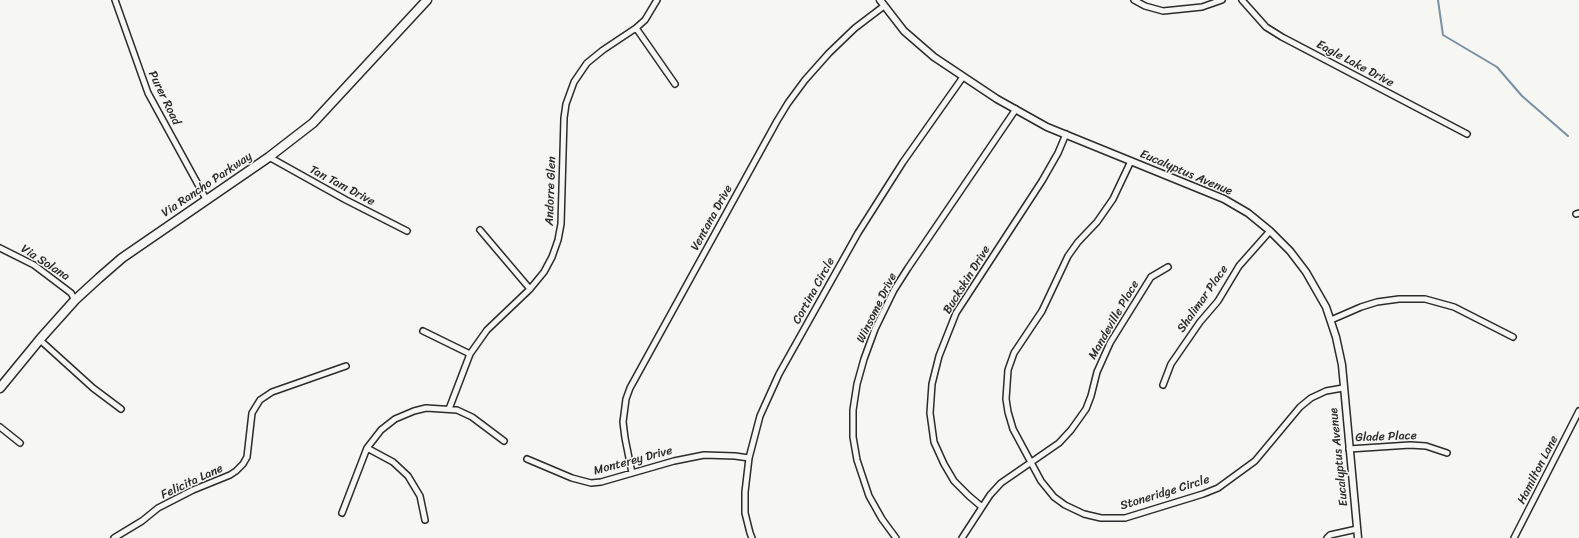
<!DOCTYPE html>
<html>
<head>
<meta charset="utf-8">
<style>
	body { margin:0 }
	canvas { display:block; background:#f6f6f2 }
</style>
</head>
<body>
<canvas width="1579" height="538"></canvas>
<script>
const c = document.querySelector('canvas').getContext('2d');
c.lineJoin = 'round';
const shape = rows => new Path2D(rows.map(r => 'M' + r).join(''));
function strokePath(path, color, width, dash) { c.strokeStyle = color; c.lineWidth = width; c.lineCap = dash ? 'butt' : 'round'; c.setLineDash(dash || []); c.stroke(path); }
function label(font, color, halo, rows, align = 'center') {
  c.font = font + ' Sriracha,sans-serif'; c.lineWidth = 3; c.setLineDash([]); c.textBaseline = 'middle'; c.strokeStyle = halo; c.fillStyle = color; for (const [text, x, y, turn = 0] of rows) {
    c.save(); c.translate(x, y); c.rotate((+turn || 0) * Math.PI / 180); c.textAlign = isNaN(turn) ? turn : align; if (halo) c.strokeText(text, 0, 0); c.fillText(text, 0, 0); c.restore();
  }
}
strokePath(shape([
	[1438,0,1443,35,1497,67,1522,96,1568,136]
]), '#7891a5', 2);
const minor = shape([
	[115,0,148,93,206,199],
	[1134,0,1145,6,1163,11,1202,7,1222,0],
	[1242,0,1266,27,1282,37,1467,134],
	[636,28,675,84],
	[269,157,346,200,407,231],
	[1131,161,1113,199,1097,222,1078,242,1068,256,1042,311,1014,353,1008,370,1006,399,1008,412,1013,429,1041,481,1054,497,1065,505,1084,514,1101,518,1125,518,1203,494,1218,488,1255,461,1300,407,1311,398,1326,391,1343,388],
	[1576,214,1579,213],
	[480,230,530,289],
	[0,248,34,265,71,293,75,300],
	[1331,320,1361,307,1377,302,1399,299,1425,299,1454,307,1513,337],
	[423,331,470,354],
	[40,340,93,388,121,409],
	[1163,385,1171,364,1200,322,1218,301,1239,266,1270,231],
	[449,409,470,354,487,330,530,289,544,272,552,257,558,240,561,224,564,118,566,104,574,82,587,63,603,50,636,28,645,20,657,0],
	[0,427,20,443],
	[367,448,393,462,408,476,420,496,425,520],
	[1349,449,1410,445,1426,446,1447,453],
	[527,459,572,478,591,483,601,482,674,461,704,455,735,456,749,458],
	[632,473,625,438,623,422,626,399,630,388,777,121,788,103,805,80,829,53,855,28,884,6],
	[982,507,969,496,954,481,944,464,934,442,930,413,932,384,939,356,956,313,1042,181,1058,153,1066,134],
	[342,513,367,448,381,430,395,419,414,411,426,408,457,410,472,417,504,441],
	[114,538,142,521,158,508,193,490,230,475,236,471,243,464,247,457,252,413,260,400,272,392,346,366],
	[752,538,750,533,745,513,745,492,749,458,760,416,779,374,858,233,903,162,963,77],
	[896,538,882,519,869,496,857,460,853,437,853,410,857,384,864,359,875,329,894,290,908,268,1016,109],
	[962,538,990,495,1001,483,1059,443,1071,430,1086,409,1091,396,1097,372,1110,343,1151,277,1168,267],
	[1327,538,1330,535,1357,529],
	[1514,538,1579,411]
]);
const tertiary = shape([
	[880,0,904,31,934,57,997,99,1047,127,1224,199,1248,213,1270,231,1290,251,1306,272,1326,307,1336,337,1342,365,1358,538]
]);
const primary = shape([
	[0,388,41,338,75,300,99,278,122,258,269,157,313,123,427,0]
]);
strokePath(minor, '#2b2b2b', 8);
strokePath(tertiary, '#2b2b2b', 9);
strokePath(primary, '#2b2b2b', 11);
strokePath(minor, '#f6f6f2', 5);
strokePath(tertiary, '#f6f6f2', 6);
strokePath(primary, '#f6f6f2', 8);
label('12px', '#2b2b2b', '#f6f6f2', [
	["Eagle Lake Drive",1355,64,28],
	["Purer Road",164,98,64],
	["Eucalyptus Avenue",1186,173,23],
	["Via Rancho Parkway",207,185,-34],
	["Tan Tam Drive",342,186,28],
	["Andorre Glen",551,191,-88],
	["Ventana Drive",712,218,-61],
	["Via Solana",45,263,33],
	["Buckskin Drive",967,280,-58],
	["Cortina Circle",814,291,-61],
	["Shalimar Place",1203,299,-55],
	["Winsome Drive",877,308,-64],
	["Mandeville Place",1114,320,-60],
	["Glade Place",1386,437,-2],
	["Eucalyptus Avenue",1339,457,-96],
	["Monterey Drive",633,461,-15],
	["Hamilton Lane",1538,470,-63],
	["Felicita Lane",192,482,-25],
	["Stoneridge Circle",1165,493,-17]
]);
</script>
</body>
</html>
